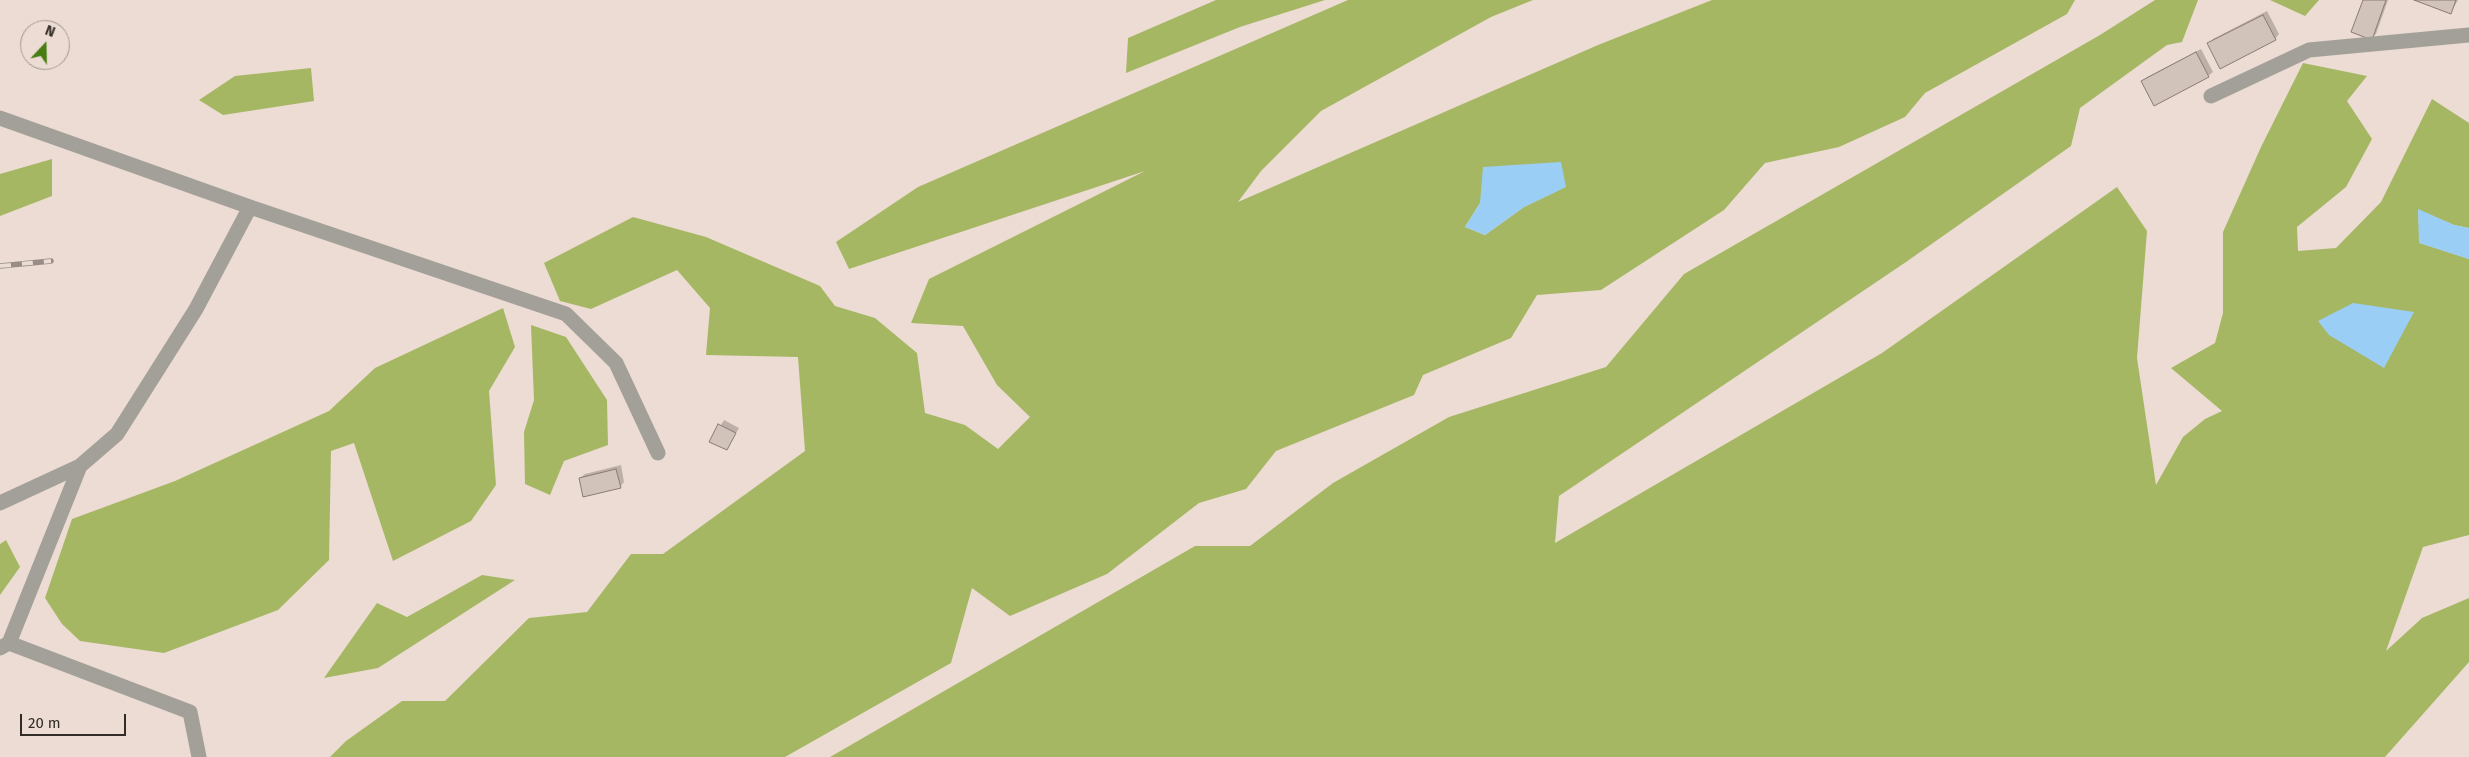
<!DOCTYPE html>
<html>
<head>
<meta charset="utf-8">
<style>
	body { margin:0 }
	#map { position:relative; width:2469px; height:757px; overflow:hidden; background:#ecdcd3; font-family:"Fira Sans",sans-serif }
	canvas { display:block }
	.north { position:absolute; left:20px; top:20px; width:50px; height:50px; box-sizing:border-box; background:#ecdcd3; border:1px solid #a2968f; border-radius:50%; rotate:21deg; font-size:14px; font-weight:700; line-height:20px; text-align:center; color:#322c28 }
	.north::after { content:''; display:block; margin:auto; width:18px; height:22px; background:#477d12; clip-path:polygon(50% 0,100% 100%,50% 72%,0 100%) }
	.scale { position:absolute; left:20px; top:714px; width:106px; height:22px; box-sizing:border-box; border:2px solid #322c28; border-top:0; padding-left:6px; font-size:15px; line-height:18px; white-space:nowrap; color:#322c28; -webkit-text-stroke:4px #ecdcd3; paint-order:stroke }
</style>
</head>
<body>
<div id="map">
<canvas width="2469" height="757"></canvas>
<div class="north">N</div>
<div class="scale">20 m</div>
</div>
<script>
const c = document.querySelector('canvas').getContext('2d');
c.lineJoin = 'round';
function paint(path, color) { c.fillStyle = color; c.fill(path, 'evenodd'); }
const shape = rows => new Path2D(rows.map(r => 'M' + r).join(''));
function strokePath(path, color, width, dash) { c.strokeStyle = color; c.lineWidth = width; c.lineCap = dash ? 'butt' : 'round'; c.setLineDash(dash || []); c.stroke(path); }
paint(shape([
	[1216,0,1325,0,1240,27,1126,73,1128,38],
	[1348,0,1533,0,1491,17,1321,111,1261,171,1238,202,1598,45,1712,0,2075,0,2067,14,1925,93,1905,117,1839,147,1765,163,1724,210,1601,290,1537,295,1511,338,1423,375,1414,395,1276,451,1246,489,1199,503,1107,574,1010,616,972,588,951,663,785,757,330,757,346,741,402,701,445,701,529,618,587,612,631,554,663,554,805,451,798,357,706,355,710,308,677,270,591,309,560,301,544,263,633,217,706,237,820,286,835,306,875,318,917,353,925,413,965,425,998,449,1030,417,997,385,963,326,911,323,929,279,1145,171,849,269,836,242,918,187],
	[1565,187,1524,207,1485,235,1465,227,1480,203],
	[2155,0,2198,0,2182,42,2167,45,2080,108,2071,146,1906,262,1559,496,1555,543,1882,353,2117,187,2147,231,2137,358,2156,485,2183,437,2205,419,2222,411,2171,368,2215,343,2223,313,2223,232,2261,147,2303,63,2367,76,2347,101,2372,139,2346,187,2297,227,2298,251,2336,248,2381,202,2432,99,2469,123,2469,228,2454,225,2418,210,2420,243,2469,259,2469,535,2423,547,2386,651,2422,618,2469,598,2469,662,2385,757,830,757,1195,546,1250,546,1333,483,1449,417,1606,367,1684,274,2100,35],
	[2270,0,2319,0,2305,16],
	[311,68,314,101,223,115,199,100,235,76],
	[52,159,52,196,0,216,0,174],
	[503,308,515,347,489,391,496,485,471,521,393,561,354,443,331,451,329,560,278,610,164,653,80,641,62,624,45,598,72,519,175,481,329,411,375,368],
	[531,325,566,337,607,400,608,445,564,461,550,495,525,484,524,432,534,400],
	[6,540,20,567,0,595,0,544],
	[482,575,515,580,378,668,324,678,377,603,407,617]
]), '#a6b764');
paint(shape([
	[1561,162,1566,187,1524,207,1485,235,1465,227,1480,203,1483,167],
	[2418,209,2454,225,2469,228,2469,259,2419,243],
	[2353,303,2414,312,2384,368,2329,335,2318,321]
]), '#9bcef4');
paint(shape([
	[2364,0,2388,0,2376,34,2371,38],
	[2417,0,2458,0,2451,12],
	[2267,11,2279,34,2275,39,2209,44,2213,39],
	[2201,49,2213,72,2208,76,2142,81,2147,77],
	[724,420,739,428,727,449,711,441],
	[621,465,624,482,620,487,580,478,585,474]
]), '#0003');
const building = shape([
	[2363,0,2386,0,2372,40,2351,32,2363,0],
	[2414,0,2456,0,2451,14,2414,0],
	[2263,15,2276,40,2220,69,2207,43,2263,15],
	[2196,52,2209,77,2154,106,2141,81,2196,52],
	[718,424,736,433,727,450,709,442,718,424],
	[616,469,621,488,583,497,579,478,616,469]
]);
paint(building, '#d2c3ba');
strokePath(building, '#897b73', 1);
strokePath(shape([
	[2211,96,2309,50,2469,35],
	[0,118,250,207,566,314,616,363,658,453],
	[0,503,80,466,117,434,196,309,250,207],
	[9,643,190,712,199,757],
	[0,648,9,643,80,466]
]), '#a2a099', 15);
const rail = shape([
	[0,266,51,261]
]);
strokePath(rail, '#988d86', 5.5);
strokePath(rail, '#ecdcd3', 4, [11]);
</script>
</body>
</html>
